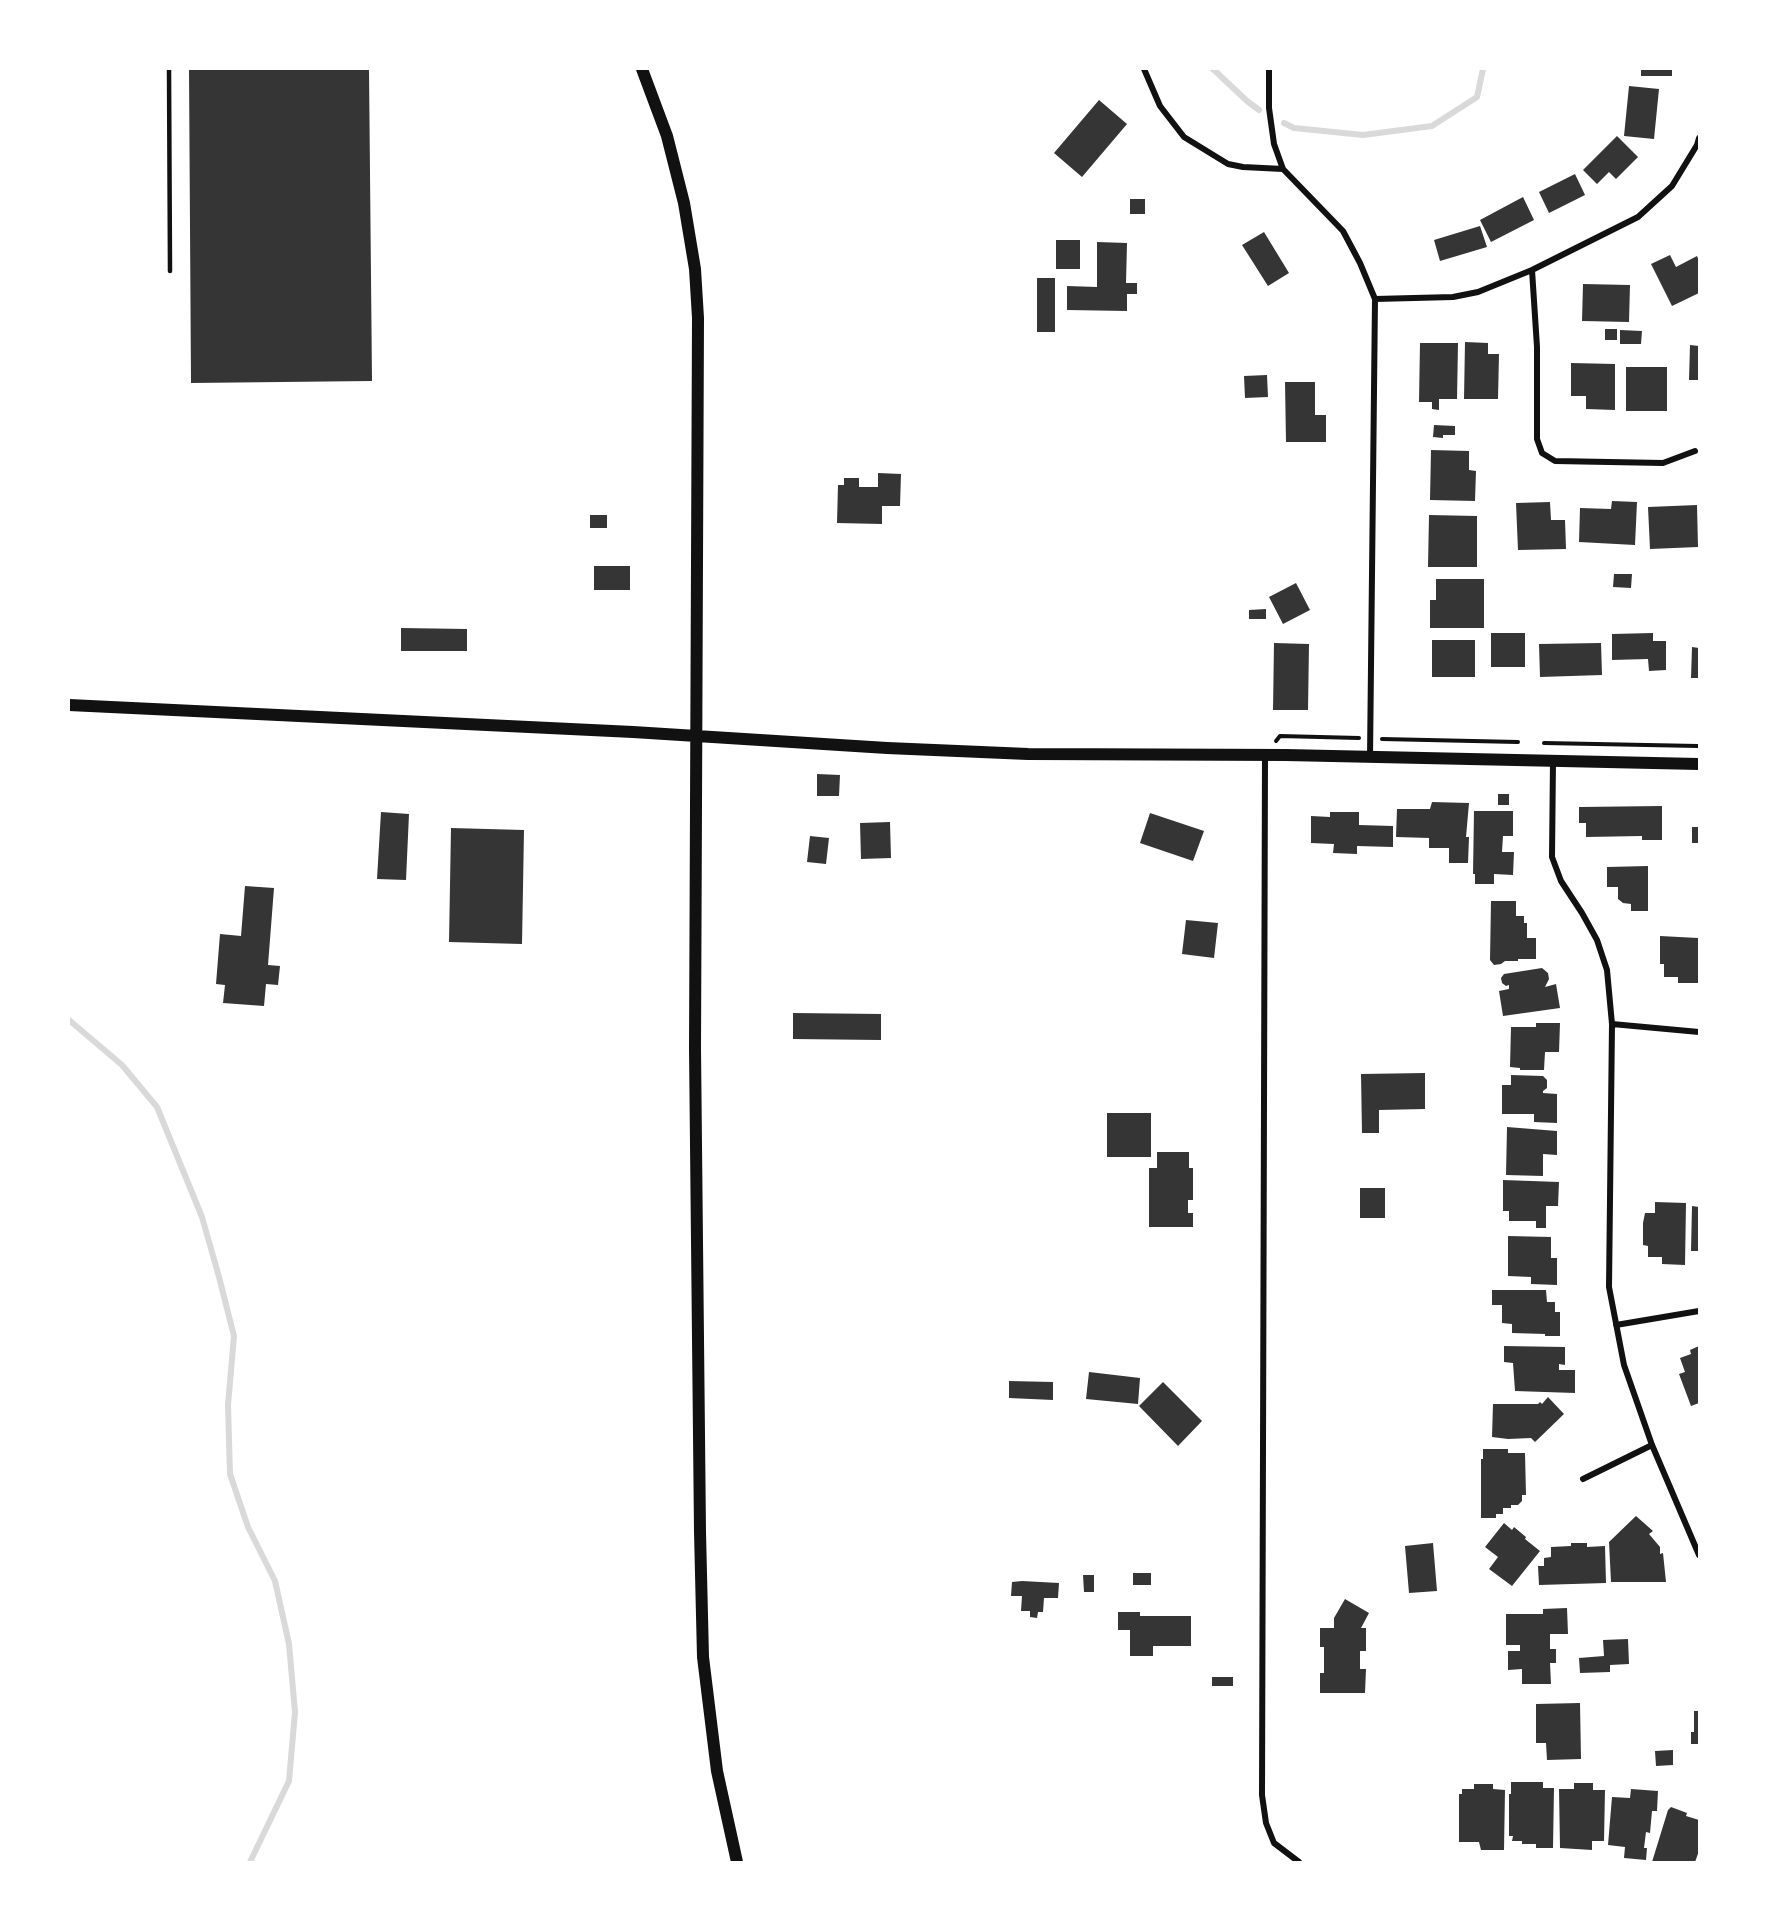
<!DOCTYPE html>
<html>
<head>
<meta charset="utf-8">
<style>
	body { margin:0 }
	#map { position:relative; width:1768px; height:1931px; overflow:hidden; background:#fff; font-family:"Fira Sans Condensed",sans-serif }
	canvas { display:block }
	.frame { position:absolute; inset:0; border:70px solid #fff; pointer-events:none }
</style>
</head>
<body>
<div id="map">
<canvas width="1768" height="1931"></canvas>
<div class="frame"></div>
</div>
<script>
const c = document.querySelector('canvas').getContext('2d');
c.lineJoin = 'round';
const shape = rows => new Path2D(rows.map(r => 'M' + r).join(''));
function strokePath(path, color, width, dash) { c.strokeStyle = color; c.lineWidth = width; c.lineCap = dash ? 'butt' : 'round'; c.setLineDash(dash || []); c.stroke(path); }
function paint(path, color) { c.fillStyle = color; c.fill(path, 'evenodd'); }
strokePath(shape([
	[1213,69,1247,101,1259,110],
	[1284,123,1294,128,1363,135,1432,126,1477,97,1483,69],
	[69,1020,122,1065,157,1107,202,1217,219,1277,234,1336,228,1405,230,1474,248,1527,275,1581,289,1644,295,1712,289,1781,250,1862]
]), '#d9d9d9', 6);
paint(shape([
	[189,69,369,69,372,381,191,383],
	[1641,69,1672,69,1672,76,1641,76],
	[1629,86,1659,89,1654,139,1624,136],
	[1099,100,1127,124,1082,177,1054,153],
	[1617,136,1638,157,1616,179,1609,172,1597,184,1583,170],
	[1575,174,1585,195,1549,213,1539,192],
	[1523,197,1534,220,1491,242,1480,220],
	[1130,199,1145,199,1145,214,1130,214],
	[1480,226,1487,247,1440,261,1434,240],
	[1264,232,1289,273,1268,286,1242,245],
	[1056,240,1080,240,1080,269,1056,269],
	[1097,242,1127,243,1126,283,1137,283,1137,294,1127,294,1127,311,1067,310,1067,286,1097,287],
	[1670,255,1676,267,1697,256,1699,261,1699,293,1672,306,1651,264],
	[1037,278,1055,278,1055,332,1037,332],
	[1583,284,1630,285,1629,322,1582,321],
	[1605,329,1617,329,1617,340,1605,340],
	[1620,330,1642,331,1641,344,1620,344],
	[1465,342,1488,343,1488,354,1499,354,1498,399,1464,399],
	[1420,343,1458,343,1457,399,1439,399,1439,410,1432,409,1432,402,1419,402],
	[1690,345,1699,346,1699,380,1689,380],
	[1571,363,1615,364,1615,410,1586,409,1586,396,1571,396],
	[1626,367,1667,367,1667,411,1626,411],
	[1267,375,1268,397,1245,398,1244,376],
	[1285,382,1315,382,1315,415,1326,415,1326,442,1286,442],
	[1434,425,1455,426,1455,435,1443,435,1443,438,1433,437],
	[1431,450,1469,451,1469,470,1476,471,1475,501,1430,500],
	[878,473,901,474,900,506,882,506,882,524,837,523,838,485,844,485,844,478,859,478,859,487,878,487],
	[1612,501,1637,502,1635,545,1579,542,1580,508,1611,509],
	[1550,502,1551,520,1565,520,1566,549,1518,550,1516,503],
	[1697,505,1698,547,1650,549,1648,507],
	[590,515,607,515,607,528,590,528],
	[1429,515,1477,516,1477,567,1428,567],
	[594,566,630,566,630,590,594,590],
	[1614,574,1632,574,1631,588,1613,587],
	[1436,579,1484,579,1484,628,1430,628,1430,600,1436,600],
	[1296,583,1310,610,1283,624,1269,597],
	[1266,609,1266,619,1249,619,1249,610],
	[401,628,467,629,467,651,401,651],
	[1491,633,1525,633,1525,667,1491,667],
	[1653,633,1653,641,1666,641,1666,670,1649,671,1648,659,1612,660,1612,634],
	[1432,640,1475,640,1475,677,1432,677],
	[1274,643,1309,644,1308,710,1273,710],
	[1601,643,1602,675,1540,677,1539,644],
	[1692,647,1699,648,1699,678,1691,678],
	[817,774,840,775,839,796,817,796],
	[1498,794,1509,794,1509,805,1498,805],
	[1432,802,1469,803,1466,837,1469,837,1468,863,1449,863,1449,848,1429,848,1429,838,1396,837,1397,809,1430,809],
	[1662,806,1662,840,1642,840,1642,836,1586,837,1586,823,1579,823,1579,807],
	[1474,811,1513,811,1513,836,1503,836,1502,852,1514,852,1513,875,1494,874,1494,884,1475,884,1475,874,1473,874],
	[381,812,409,814,406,880,377,879],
	[1330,812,1359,812,1359,825,1393,826,1393,847,1357,846,1357,854,1333,853,1334,844,1311,843,1311,816,1330,817],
	[1150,813,1204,831,1193,861,1140,843],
	[890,822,891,858,861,859,860,823],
	[1692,827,1699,827,1699,843,1692,843],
	[451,828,524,830,522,944,449,942],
	[810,836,829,838,826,864,807,862],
	[1648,866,1648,911,1631,911,1631,904,1623,903,1618,899,1618,887,1607,887,1607,867],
	[245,886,274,888,268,965,280,966,278,985,266,984,264,1006,223,1003,225,985,216,984,220,934,241,936],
	[1491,901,1516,901,1516,916,1524,916,1524,923,1527,923,1527,938,1536,938,1536,959,1518,959,1518,961,1505,961,1501,964,1494,965,1490,960],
	[1186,920,1218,923,1214,958,1182,954],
	[1660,936,1698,938,1698,983,1678,983,1678,977,1664,977,1664,964,1660,964],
	[1542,968,1548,973,1549,979,1545,987,1556,984,1560,1008,1503,1016,1499,991,1509,989,1509,985,1506,986,1502,983,1501,978,1504,974],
	[793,1013,881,1014,881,1040,793,1039],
	[1536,1023,1560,1023,1559,1052,1545,1052,1544,1070,1520,1070,1520,1068,1510,1067,1511,1027,1536,1027],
	[1425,1073,1425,1109,1379,1110,1379,1133,1362,1133,1361,1074],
	[1511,1075,1543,1076,1547,1080,1547,1088,1543,1091,1543,1093,1557,1094,1557,1123,1534,1122,1534,1114,1502,1114,1502,1085,1511,1085],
	[1107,1113,1151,1113,1151,1157,1107,1157],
	[1507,1127,1557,1131,1557,1155,1543,1154,1543,1176,1506,1175],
	[1157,1152,1189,1152,1189,1168,1193,1168,1193,1200,1188,1200,1188,1213,1193,1213,1193,1227,1149,1227,1149,1168,1157,1168],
	[1503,1180,1559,1182,1558,1206,1546,1206,1546,1228,1536,1228,1536,1221,1509,1221,1509,1211,1503,1211],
	[1360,1188,1385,1188,1385,1218,1360,1218],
	[1655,1202,1686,1203,1685,1265,1662,1264,1662,1257,1648,1257,1648,1246,1643,1245,1643,1223,1645,1213,1655,1213],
	[1692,1206,1699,1207,1699,1251,1691,1251],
	[1508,1236,1551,1237,1551,1258,1557,1258,1557,1285,1531,1284,1531,1277,1508,1276],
	[1492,1290,1546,1290,1547,1302,1555,1302,1555,1312,1560,1312,1560,1336,1545,1336,1545,1334,1512,1333,1512,1324,1502,1323,1502,1305,1492,1305],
	[1504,1346,1565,1347,1565,1365,1559,1364,1559,1370,1575,1370,1575,1393,1515,1391,1513,1363,1504,1362],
	[1699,1346,1699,1403,1691,1406,1679,1374,1685,1372,1680,1358,1691,1354,1690,1350],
	[1089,1372,1140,1378,1138,1404,1086,1399],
	[1009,1381,1053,1382,1053,1400,1009,1398],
	[1163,1382,1202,1421,1178,1446,1139,1406],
	[1548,1397,1564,1414,1535,1442,1531,1438,1508,1439,1492,1437,1493,1404,1538,1404,1540,1402,1542,1404],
	[1483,1449,1508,1449,1508,1453,1525,1453,1526,1495,1522,1495,1522,1501,1518,1505,1511,1505,1511,1508,1503,1508,1503,1514,1496,1514,1496,1518,1481,1518,1481,1459,1483,1459],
	[1636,1516,1653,1531,1649,1534,1660,1547,1660,1554,1663,1553,1666,1582,1611,1582,1609,1542],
	[1504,1523,1512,1530,1514,1527,1526,1537,1525,1539,1540,1551,1512,1586,1489,1569,1498,1557,1485,1547],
	[1433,1543,1437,1591,1409,1593,1405,1546],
	[1571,1543,1587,1543,1587,1547,1605,1546,1606,1583,1539,1585,1538,1566,1544,1566,1544,1558,1551,1557,1551,1547,1571,1546],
	[1133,1573,1151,1573,1151,1585,1133,1585],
	[1083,1575,1094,1575,1094,1592,1084,1592],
	[1022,1581,1059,1583,1058,1598,1044,1598,1043,1612,1038,1612,1037,1618,1030,1617,1030,1611,1021,1611,1022,1596,1011,1596,1012,1582],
	[1345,1599,1369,1613,1361,1628,1366,1628,1366,1651,1360,1651,1360,1669,1366,1669,1365,1693,1320,1693,1320,1673,1324,1673,1324,1647,1320,1647,1320,1628,1334,1628,1334,1618],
	[1567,1608,1568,1634,1550,1634,1550,1649,1556,1649,1556,1663,1550,1663,1551,1684,1522,1684,1522,1669,1508,1670,1508,1651,1520,1651,1520,1645,1506,1645,1506,1614,1543,1614,1543,1609],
	[1118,1612,1140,1612,1140,1616,1191,1616,1191,1646,1153,1646,1153,1656,1130,1656,1130,1630,1118,1630],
	[1628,1639,1629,1664,1610,1665,1610,1672,1580,1673,1579,1658,1604,1656,1603,1640],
	[1212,1677,1233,1677,1233,1686,1212,1686],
	[1580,1703,1581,1759,1547,1760,1546,1743,1536,1743,1536,1704],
	[1694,1711,1699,1711,1699,1744,1691,1744,1691,1732,1694,1732],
	[1673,1750,1673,1765,1656,1766,1655,1751],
	[1511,1782,1543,1782,1543,1788,1554,1788,1553,1848,1536,1848,1536,1844,1522,1844,1522,1841,1512,1841,1513,1836,1509,1836,1509,1794,1511,1794],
	[1574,1783,1593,1783,1593,1790,1605,1790,1604,1841,1592,1841,1592,1850,1560,1848,1559,1789,1574,1789],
	[1474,1784,1493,1784,1493,1789,1505,1790,1504,1850,1481,1850,1479,1842,1459,1842,1459,1794,1462,1794,1462,1789,1474,1789],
	[1631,1789,1658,1791,1657,1811,1652,1811,1650,1833,1646,1832,1644,1848,1647,1848,1646,1860,1624,1858,1625,1847,1608,1845,1612,1797,1630,1798],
	[1671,1807,1687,1813,1686,1816,1699,1820,1699,1851,1695,1862,1652,1862,1668,1810]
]), '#353535');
strokePath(shape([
	[1382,739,1518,742],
	[1276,741,1280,736,1359,738],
	[1544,743,1698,746]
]), '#111', 4);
strokePath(shape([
	[169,69,170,271]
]), '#111', 4.5);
strokePath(shape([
	[1144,69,1160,106,1184,137,1228,164,1243,167,1283,169],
	[1269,69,1269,108,1274,144,1283,169,1343,231,1360,263,1375,299,1370,757],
	[1532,270,1537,347,1537,439,1542,453,1555,461,1663,463,1695,451],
	[1375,299,1453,297,1478,292,1532,270,1638,217,1672,186,1697,145,1699,138],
	[1265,755,1262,1795,1266,1823,1274,1843,1299,1862],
	[1553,761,1552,857,1561,881,1582,913,1597,940,1607,970,1612,1024,1609,1287,1624,1365,1652,1445,1699,1555],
	[1612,1024,1699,1032],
	[1616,1325,1699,1311],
	[1583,1479,1652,1445]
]), '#111', 6);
strokePath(shape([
	[642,69,667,136,684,203,695,269,698,318,695,1048,700,1532,703,1657,717,1771,737,1862],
	[69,705,633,732,887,748,1028,754,1286,755,1699,764]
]), '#111', 12);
</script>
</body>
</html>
